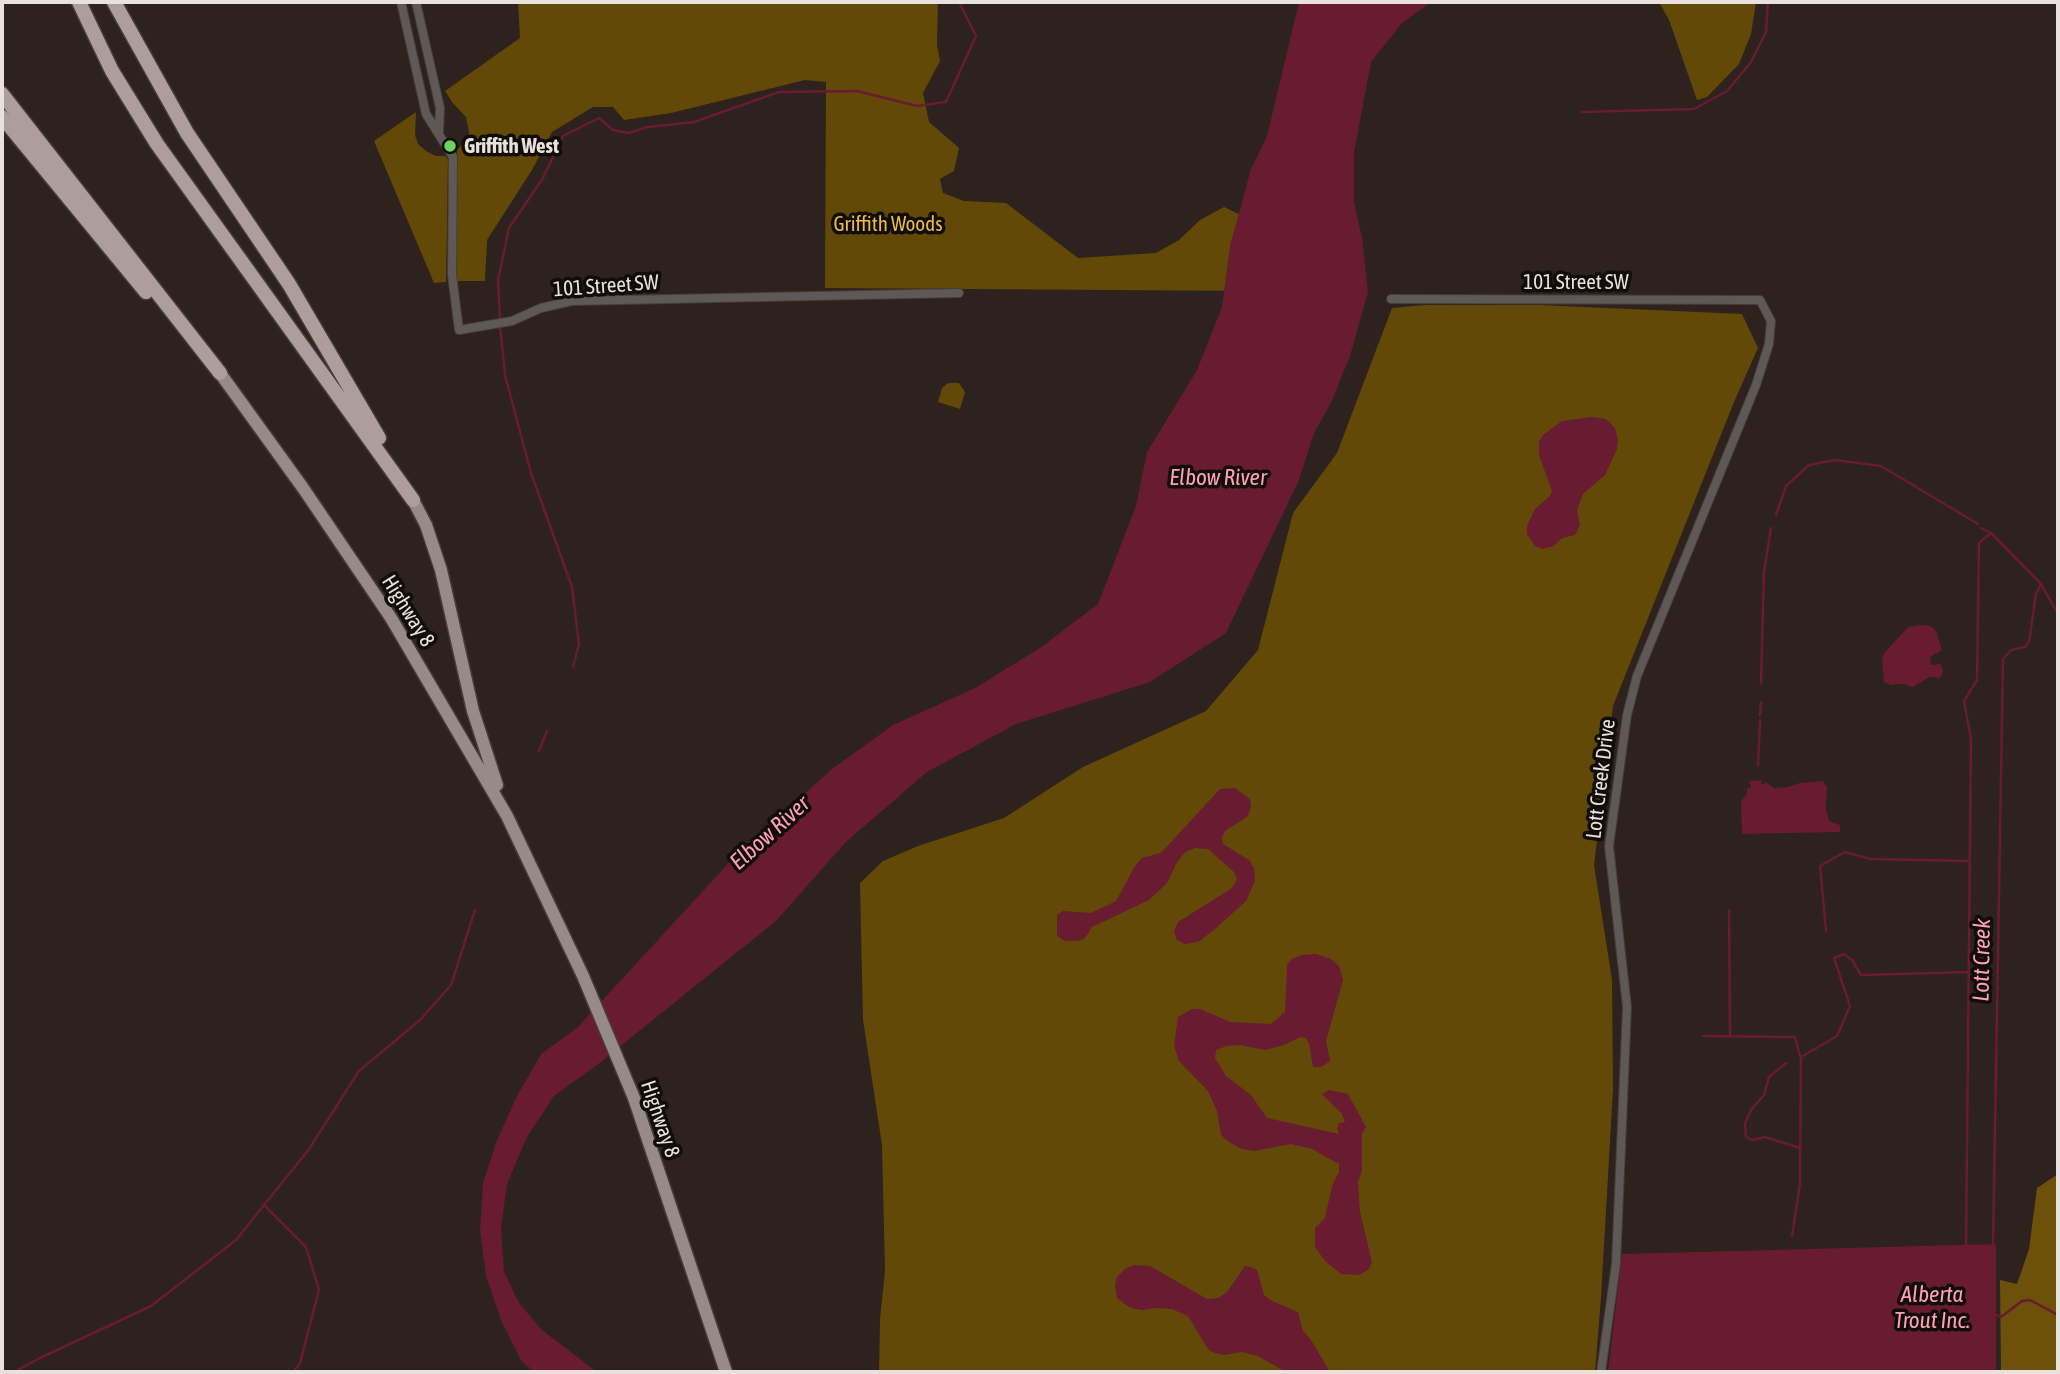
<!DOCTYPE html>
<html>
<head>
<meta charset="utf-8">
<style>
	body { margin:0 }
	#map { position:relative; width:2060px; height:1374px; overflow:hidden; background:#2d221d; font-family:"Asap Condensed",sans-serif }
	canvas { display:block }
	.frame { position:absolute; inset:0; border:4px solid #e8e1dd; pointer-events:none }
</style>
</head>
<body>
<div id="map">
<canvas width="2060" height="1374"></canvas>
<div class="frame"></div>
</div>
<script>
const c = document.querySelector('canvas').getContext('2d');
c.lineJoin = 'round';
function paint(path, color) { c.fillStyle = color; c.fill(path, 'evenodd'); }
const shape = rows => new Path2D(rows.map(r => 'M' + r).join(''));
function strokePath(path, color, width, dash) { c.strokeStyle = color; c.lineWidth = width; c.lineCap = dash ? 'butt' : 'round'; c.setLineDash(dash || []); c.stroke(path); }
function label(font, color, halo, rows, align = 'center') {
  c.font = font + ' "Asap Condensed",sans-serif'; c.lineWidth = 7; c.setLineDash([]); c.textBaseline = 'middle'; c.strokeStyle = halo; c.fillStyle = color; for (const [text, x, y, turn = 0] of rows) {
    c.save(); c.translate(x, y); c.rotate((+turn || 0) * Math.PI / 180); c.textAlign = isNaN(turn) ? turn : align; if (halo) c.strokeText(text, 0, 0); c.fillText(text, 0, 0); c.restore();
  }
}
paint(shape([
	[518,2,938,2,937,45,940,61,923,93,929,122,959,148,954,171,940,179,943,193,964,201,1006,203,1078,258,1156,253,1179,240,1200,220,1224,207,1251,220,1258,291,825,288,826,82,805,80,671,113,624,120,613,107,593,107,552,132,532,170,487,240,485,281,455,281,457,150,468,138,469,132,466,117,452,102,445,91,520,38],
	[1659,2,1756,2,1751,34,1739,64,1707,97,1697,100,1669,20],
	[416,112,415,135,418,144,426,151,436,156,445,156,448,159,446,282,434,283,374,141],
	[1424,305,1539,305,1742,314,1758,348,1734,402,1613,706,1594,865,1612,980,1613,1089,1601,1298,1595,1372,879,1372,880,1319,885,1271,882,1145,863,1020,860,883,883,861,918,846,1004,818,1083,767,1206,711,1258,650,1293,513,1337,453,1392,308],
	[948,383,959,383,965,392,960,409,938,402,942,388]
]), '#624907');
paint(shape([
	[2058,1174,2058,1372,2040,1372,2038,1370,2036,1372,2001,1372,2000,1280,2017,1284,2029,1249,2037,1188]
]), '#6d510b');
paint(shape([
	[1299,2,1431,2,1402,23,1371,62,1354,153,1354,202,1362,238,1368,292,1350,356,1331,403,1314,433,1299,480,1226,633,1150,682,1016,724,927,772,846,842,776,921,597,1065,554,1096,527,1137,507,1184,501,1228,504,1272,519,1303,542,1330,597,1372,535,1372,522,1362,501,1320,486,1276,480,1230,483,1183,497,1140,518,1094,541,1054,577,1028,736,855,832,769,893,725,975,688,1040,648,1098,604,1136,506,1147,452,1197,370,1222,307,1230,246,1251,169,1267,136],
	[1592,417,1606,419,1615,428,1618,441,1617,449,1605,475,1583,494,1577,510,1580,525,1575,535,1562,538,1554,546,1542,549,1535,546,1527,534,1527,526,1535,509,1550,496,1552,491,1539,455,1539,442,1543,435,1562,421],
	[1921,625,1931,626,1936,631,1942,650,1930,657,1931,665,1941,664,1943,671,1941,678,1930,677,1912,687,1904,684,1891,685,1884,682,1882,659,1885,652,1908,627],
	[1761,780,1761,784,1767,783,1774,788,1788,787,1800,783,1823,781,1827,787,1826,810,1829,821,1840,825,1840,832,1742,834,1741,802,1747,793,1747,789,1751,787,1749,781],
	[1235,788,1250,799,1251,807,1247,817,1226,830,1222,837,1223,844,1249,860,1254,868,1255,881,1246,901,1214,930,1198,942,1185,944,1177,940,1174,931,1178,922,1232,888,1237,879,1234,872,1208,849,1195,848,1185,852,1176,864,1167,883,1149,900,1092,927,1085,938,1078,941,1065,941,1057,936,1057,915,1063,911,1091,913,1116,901,1135,866,1142,858,1161,853,1220,789],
	[1316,954,1331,959,1339,966,1343,980,1326,1041,1330,1061,1321,1067,1313,1067,1309,1044,1306,1038,1300,1037,1284,1045,1265,1050,1241,1045,1226,1046,1216,1050,1215,1058,1226,1076,1251,1095,1267,1118,1339,1134,1337,1129,1339,1123,1345,1122,1342,1114,1322,1094,1329,1090,1348,1094,1366,1127,1362,1134,1362,1171,1358,1182,1360,1212,1372,1262,1368,1270,1359,1275,1341,1274,1325,1261,1315,1247,1315,1228,1325,1218,1332,1186,1339,1172,1339,1164,1312,1149,1291,1144,1254,1151,1242,1149,1229,1142,1221,1135,1217,1111,1208,1091,1179,1061,1174,1046,1178,1017,1192,1009,1200,1009,1230,1022,1271,1024,1285,1012,1287,965,1292,959,1301,955],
	[1996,1244,1996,1372,1608,1372,1622,1254],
	[1135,1265,1150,1266,1207,1299,1218,1298,1227,1292,1245,1266,1251,1267,1257,1270,1264,1295,1272,1301,1298,1312,1303,1331,1311,1340,1330,1372,1286,1372,1258,1356,1242,1352,1224,1355,1214,1353,1208,1349,1188,1316,1172,1309,1157,1308,1141,1310,1129,1307,1117,1298,1115,1286,1117,1277,1126,1268]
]), '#681b31');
strokePath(shape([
	[1582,112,1694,109,1727,91,1751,62,1766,32,1768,2],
	[500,319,498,280,509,228,543,178,563,136,599,118,613,130,628,133,648,127,694,122,779,92,857,91,917,106,946,102,976,36,959,2],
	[500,326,505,375,531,473,572,587,579,644,573,667],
	[1776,515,1786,486,1809,465,1835,460,1881,466,1978,524],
	[1981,528,1991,533,2041,584,2058,614],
	[1761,683,1764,572,1771,528],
	[1760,715,1761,702],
	[539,751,547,731],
	[1758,765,1760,720],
	[1729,910,1730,1036],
	[1826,931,1820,866,1845,852,1870,859,1970,861],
	[1703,1036,1795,1037,1800,1056],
	[1786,1063,1769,1077,1764,1095,1751,1110,1745,1123,1746,1137,1752,1140,1765,1137,1800,1148],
	[264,1205,306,1247,319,1290,300,1363,293,1372],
	[1792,1236,1800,1184,1801,1057,1837,1036,1850,1006,1834,958,1844,954,1852,960,1861,975,1969,972],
	[1993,1245,2003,659,2011,650,2025,647,2029,642,2036,594,2041,584],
	[1966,1247,1971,739,1964,701,1977,680,1979,543,1991,533],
	[1995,1314,2001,1317,2022,1301,2030,1300,2058,1315],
	[14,1372,40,1358,151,1306,236,1240,309,1149,359,1071,420,1020,451,985,475,910]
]), '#681b31', 2.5);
const street = shape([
	[401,2,426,114,453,157,452,275,459,330,512,321,541,308,572,301,959,293],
	[416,2,440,108,439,133],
	[1391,299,1760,300,1771,321,1769,344,1756,385,1637,676,1627,715,1609,846,1627,1007,1616,1264,1601,1372]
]);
const primary = shape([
	[220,373,303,488,391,618,507,816,583,976,634,1098,726,1372],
	[413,500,426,525,441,570,473,711,497,785]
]);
const highway = shape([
	[79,2,112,71,157,144,413,500],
	[114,2,187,133,289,284,379,438],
	[2,94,220,373],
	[2,117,146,292]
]);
strokePath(street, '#473d38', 10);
strokePath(primary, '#473d38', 15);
strokePath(highway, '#473d38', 17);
strokePath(street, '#5e5857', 8);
strokePath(primary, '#978a88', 12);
strokePath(highway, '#ad9e9b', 14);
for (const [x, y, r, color] of [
	[450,146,7,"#6dd361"]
]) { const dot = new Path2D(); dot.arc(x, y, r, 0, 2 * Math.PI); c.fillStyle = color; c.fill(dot); strokePath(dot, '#110d0b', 2.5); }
label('bold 21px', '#e8e1dd', '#110d0b', [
	["Griffith West",464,146]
], 'left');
label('21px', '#edba48', '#110d0b', [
	["Griffith Woods",888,224]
]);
label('21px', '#e8e1dd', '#110d0b', [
	["101 Street SW",1576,282],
	["101 Street SW",606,286,-4],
	["Highway 8",408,611,58],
	["Lott Creek Drive",1601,779,-83],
	["Highway 8",660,1119,71]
]);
label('italic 23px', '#fea0b2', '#110d0b', [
	["Elbow River",1218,478],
	["Elbow River",770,833,-42],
	["Lott Creek",1982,960,-89],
	["Alberta",1932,1295],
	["Trout Inc.",1932,1321]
]);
</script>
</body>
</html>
